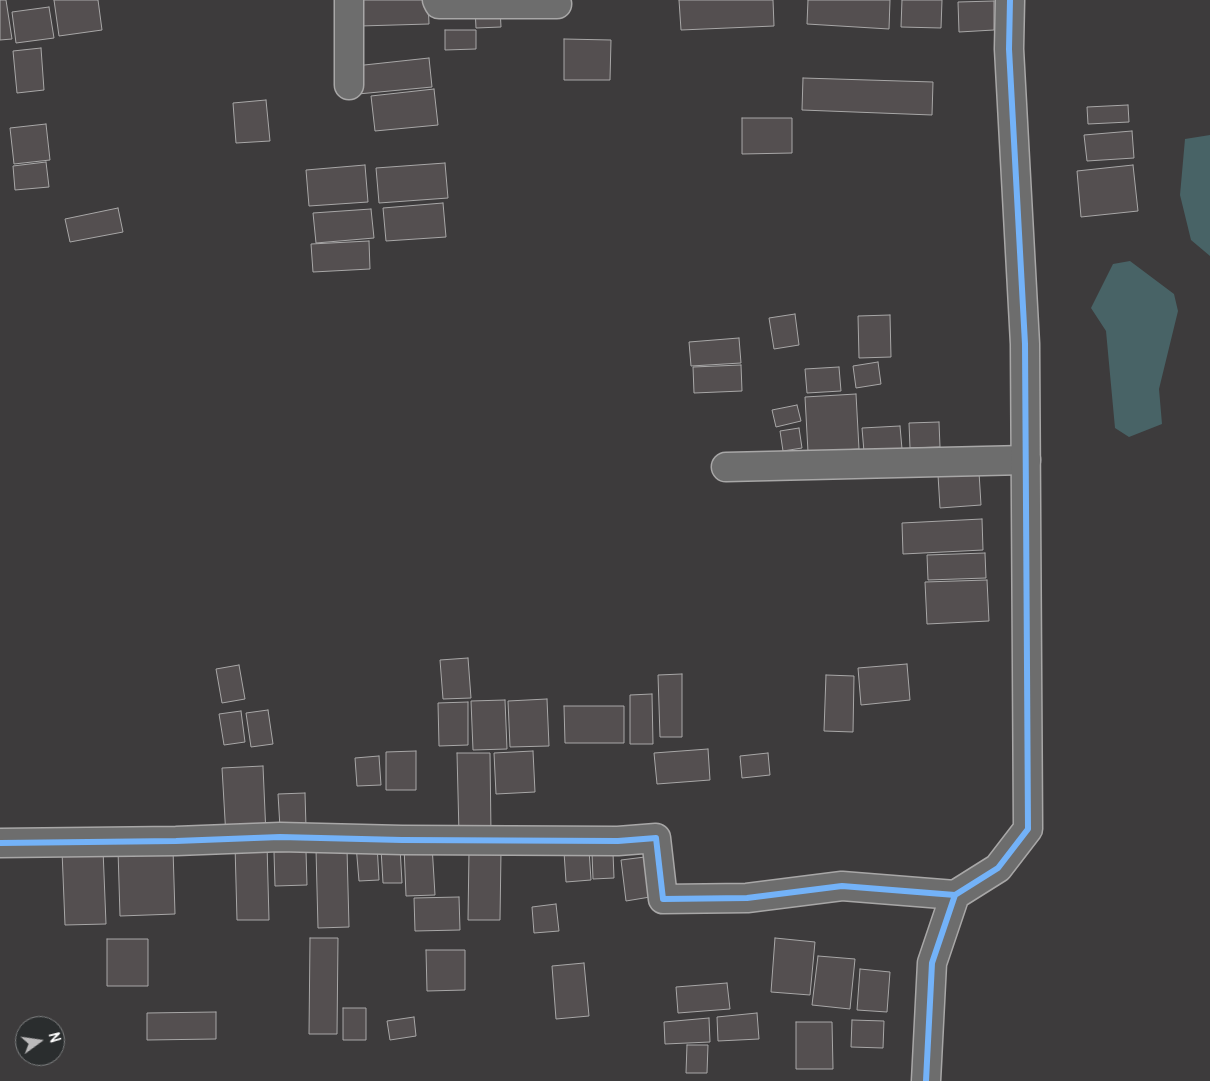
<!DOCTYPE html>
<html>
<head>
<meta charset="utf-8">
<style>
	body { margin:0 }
	#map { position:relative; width:1210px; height:1081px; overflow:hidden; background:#3d3b3c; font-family:Pangolin,sans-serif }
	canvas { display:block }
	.north { position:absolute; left:15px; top:1016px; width:50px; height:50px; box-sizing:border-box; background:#2a2d2e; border:1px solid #7f8182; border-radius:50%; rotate:76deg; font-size:14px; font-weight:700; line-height:20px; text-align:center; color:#fff }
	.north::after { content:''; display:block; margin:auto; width:18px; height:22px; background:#bbbabb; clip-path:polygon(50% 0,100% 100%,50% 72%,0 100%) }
</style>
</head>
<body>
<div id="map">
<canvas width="1210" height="1081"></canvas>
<div class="north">N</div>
</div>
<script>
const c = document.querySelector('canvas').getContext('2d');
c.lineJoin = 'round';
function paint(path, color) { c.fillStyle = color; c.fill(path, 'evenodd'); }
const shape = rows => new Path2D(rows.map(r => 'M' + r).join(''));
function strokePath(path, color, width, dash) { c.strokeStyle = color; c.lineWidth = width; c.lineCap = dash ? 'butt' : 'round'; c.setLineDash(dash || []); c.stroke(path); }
paint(shape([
	[1210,135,1210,256,1191,240,1180,195,1185,139],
	[1130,261,1174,294,1178,311,1159,389,1162,424,1129,437,1115,428,1106,331,1091,308,1113,264]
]), '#486366');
const building = shape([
	[0,0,6,0,12,39,0,40,0,0],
	[54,0,98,0,102,30,59,36,54,0],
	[358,0,428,0,429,24,360,26,358,0],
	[679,0,773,0,774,26,681,30,679,0],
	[808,0,890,0,889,29,807,24,808,0],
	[902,0,942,0,941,28,901,27,902,0],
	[994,1,994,30,959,32,958,2,994,1],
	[49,7,54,38,16,43,12,12,49,7],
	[475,8,500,8,501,27,476,28,475,8],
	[445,30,476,30,476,49,445,50,445,30],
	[564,39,611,40,610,80,564,80,564,39],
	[41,48,44,90,17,93,13,51,41,48],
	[429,58,432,87,358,94,355,66,429,58],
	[803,78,933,82,932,115,802,110,803,78],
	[434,89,438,125,375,131,371,96,434,89],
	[266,100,270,141,236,143,233,103,266,100],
	[1128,105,1129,122,1088,124,1087,107,1128,105],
	[742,118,792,118,792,153,742,154,742,118],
	[46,124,50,160,14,164,10,128,46,124],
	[1132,131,1134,158,1087,161,1084,135,1132,131],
	[46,162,49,187,15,190,13,166,46,162],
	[445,163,448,198,379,203,376,168,445,163],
	[365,165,368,202,309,206,306,170,365,165],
	[1133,165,1138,211,1081,217,1077,171,1133,165],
	[443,203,446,237,386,241,383,208,443,203],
	[118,208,123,232,70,242,65,219,118,208],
	[371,209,374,238,316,243,313,213,371,209],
	[369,241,370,269,313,272,311,244,369,241],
	[795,314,799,345,774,349,769,318,795,314],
	[890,315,891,357,859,358,858,316,890,315],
	[739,338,741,363,691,366,689,342,739,338],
	[878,362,881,384,856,388,853,366,878,362],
	[741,365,742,391,694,393,693,367,741,365],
	[839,367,841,391,807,393,805,369,839,367],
	[856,394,859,449,808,452,805,397,856,394],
	[797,405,801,421,776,427,772,410,797,405],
	[939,422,940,447,910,448,909,423,939,422],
	[900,426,902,449,864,452,862,428,900,426],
	[799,428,802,448,783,451,780,431,799,428],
	[979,472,981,505,940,508,938,475,979,472],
	[982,519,983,550,903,554,902,523,982,519],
	[985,553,986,578,928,580,927,555,985,553],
	[987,580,989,621,927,624,925,582,987,580],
	[468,658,471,698,443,699,440,660,468,658],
	[907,664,910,700,861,705,858,668,907,664],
	[239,665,245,699,222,703,216,669,239,665],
	[682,674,682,737,660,737,658,675,682,674],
	[826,675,854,676,853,732,824,731,826,675],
	[652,694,653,744,630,744,630,695,652,694],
	[547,699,549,746,510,747,508,701,547,699],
	[505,700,507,749,473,750,471,701,505,700],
	[468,702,468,745,439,746,438,703,468,702],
	[564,706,624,706,624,743,565,743,564,706],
	[268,710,273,744,251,747,246,713,268,710],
	[241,711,245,742,224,745,219,714,241,711],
	[708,749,710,780,657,784,654,753,708,749],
	[416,751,416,790,386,790,386,752,416,751],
	[533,751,535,792,496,794,494,753,533,751],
	[457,753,490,753,491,834,459,834,457,753],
	[768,753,770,775,742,778,740,756,768,753],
	[379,756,381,785,357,786,355,758,379,756],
	[263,766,266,835,226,837,222,768,263,766],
	[305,793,306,827,280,828,278,794,305,793],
	[267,844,269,920,237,920,235,845,267,844],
	[377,844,379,880,359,881,356,845,377,844],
	[432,845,435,895,406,896,404,846,432,845],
	[400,847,402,883,383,883,381,849,400,847],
	[103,849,106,924,65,925,62,851,103,849],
	[173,849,175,914,120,916,118,850,173,849],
	[316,849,347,849,349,927,318,928,316,849],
	[589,850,591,880,566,882,564,852,589,850],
	[306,851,307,885,275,886,274,852,306,851],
	[469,851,501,851,500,920,468,920,469,851],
	[592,853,613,853,614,878,593,879,592,853],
	[645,857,650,897,626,901,621,860,645,857],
	[459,897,460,930,415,931,414,898,459,897],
	[556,904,559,931,534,933,532,907,556,904],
	[310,938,338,938,337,1034,309,1034,310,938],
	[775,938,815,942,810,995,771,992,775,938],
	[107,939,148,939,148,986,107,986,107,939],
	[426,950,465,950,465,990,427,991,426,950],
	[818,956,855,959,850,1009,812,1005,818,956],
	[584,963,589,1016,556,1019,552,966,584,963],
	[860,969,890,972,887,1012,857,1010,860,969],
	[727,983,730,1009,678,1013,676,987,727,983],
	[343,1008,366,1008,366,1040,343,1040,343,1008],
	[216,1012,216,1039,147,1040,147,1013,216,1012],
	[757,1013,759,1039,718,1041,717,1017,757,1013],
	[414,1017,416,1036,390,1040,387,1021,414,1017],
	[709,1018,710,1042,665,1044,664,1022,709,1018],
	[852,1020,884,1021,883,1048,851,1047,852,1020],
	[796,1022,832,1022,833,1069,796,1069,796,1022],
	[687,1045,708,1045,707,1073,686,1073,687,1045]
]);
paint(building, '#544f50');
strokePath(building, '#a8a7a7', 1);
const minor = shape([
	[349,0,349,85],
	[437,0,439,4,557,4],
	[726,467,1026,460],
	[0,843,176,841,280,837,402,840,618,841,656,838,663,899,747,898,842,886,955,895]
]);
const tertiary = shape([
	[926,1081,932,963,955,895,998,868,1028,829,1025,344,1009,49,1010,0]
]);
strokePath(minor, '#a8a7a7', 31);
strokePath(tertiary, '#a8a7a7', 31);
strokePath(minor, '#6d6d6d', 28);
strokePath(tertiary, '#6d6d6d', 28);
strokePath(shape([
	[0,843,176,841,280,837,402,840,618,841,656,838,663,899,747,898,842,886,955,895],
	[926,1081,932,963,955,895,998,868,1028,829,1025,344,1009,49,1010,0]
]), '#73b2f8', 6);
</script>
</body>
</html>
